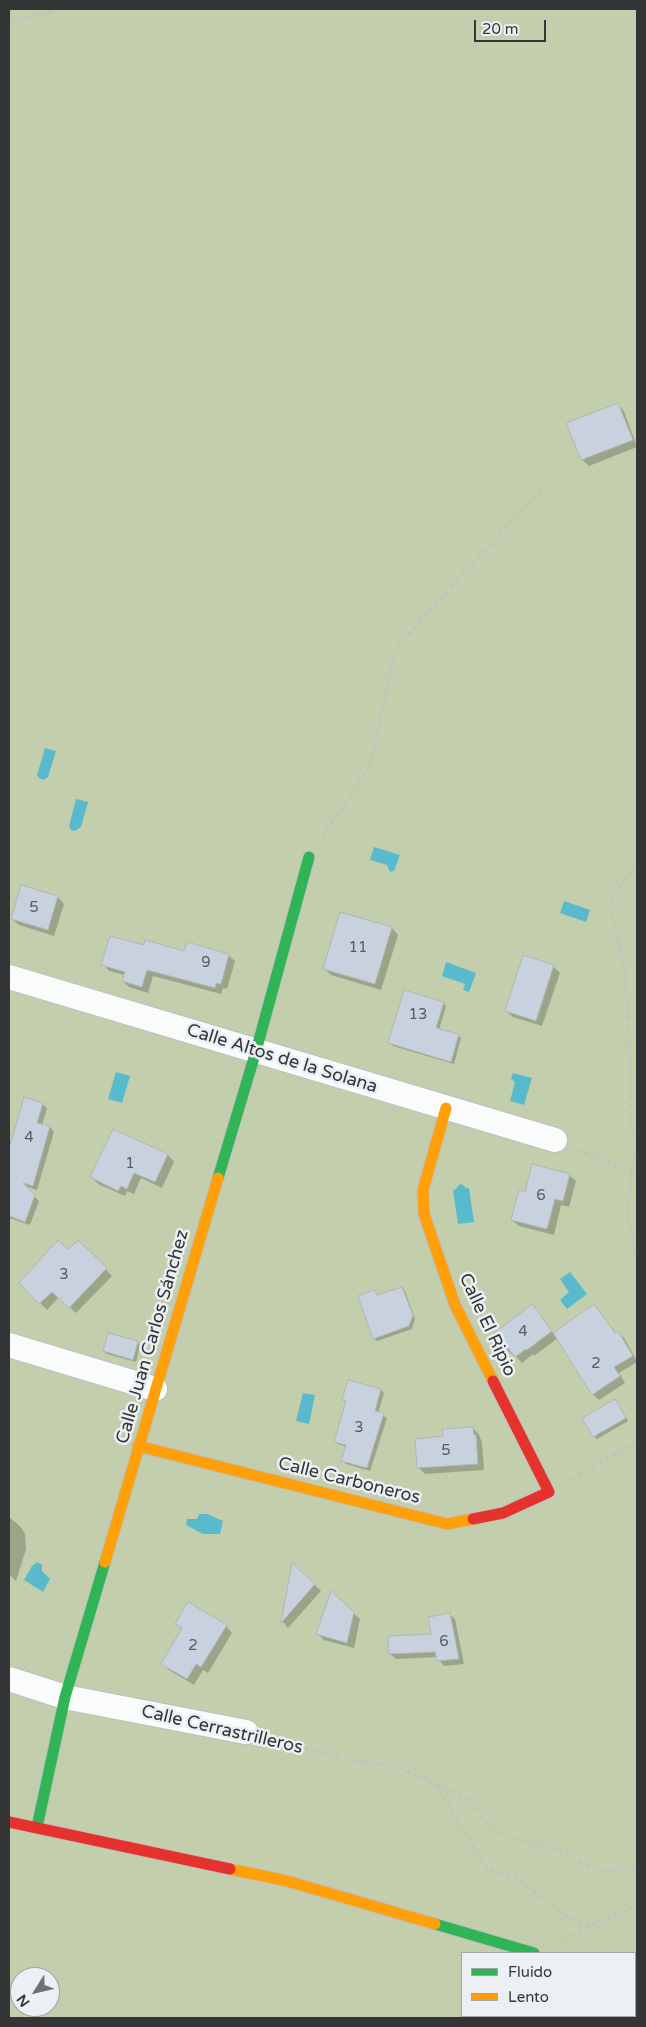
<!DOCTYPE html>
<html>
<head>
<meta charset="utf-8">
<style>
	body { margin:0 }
	#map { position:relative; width:646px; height:2027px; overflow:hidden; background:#e0e2e5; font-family:"Varela Round",sans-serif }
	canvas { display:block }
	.frame { position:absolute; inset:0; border:10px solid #333536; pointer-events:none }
	.legend { position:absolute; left:461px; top:1952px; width:175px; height:65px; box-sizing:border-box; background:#eceff3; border:1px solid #a2a5a7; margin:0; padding:6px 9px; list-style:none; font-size:15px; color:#333536 }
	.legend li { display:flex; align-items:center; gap:10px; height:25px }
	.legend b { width:25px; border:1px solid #a2a5a7 }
	.north { position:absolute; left:10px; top:1967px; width:50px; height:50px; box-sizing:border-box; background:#eceff3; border:1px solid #a2a5a7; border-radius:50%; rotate:234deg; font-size:14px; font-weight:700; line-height:20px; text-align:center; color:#333536 }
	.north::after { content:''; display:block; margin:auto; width:18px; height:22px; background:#707273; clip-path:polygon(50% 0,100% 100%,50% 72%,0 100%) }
	.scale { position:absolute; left:474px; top:20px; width:72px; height:22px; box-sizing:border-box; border:2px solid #333536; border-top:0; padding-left:6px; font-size:15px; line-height:18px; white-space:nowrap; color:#333536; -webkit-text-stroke:4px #eceff3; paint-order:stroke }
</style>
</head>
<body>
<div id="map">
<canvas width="646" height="2027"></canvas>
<div class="frame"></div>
<ul class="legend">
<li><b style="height:6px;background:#30b455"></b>Fluido</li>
<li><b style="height:6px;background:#ff9f0a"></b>Lento</li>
</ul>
<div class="north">N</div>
<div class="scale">20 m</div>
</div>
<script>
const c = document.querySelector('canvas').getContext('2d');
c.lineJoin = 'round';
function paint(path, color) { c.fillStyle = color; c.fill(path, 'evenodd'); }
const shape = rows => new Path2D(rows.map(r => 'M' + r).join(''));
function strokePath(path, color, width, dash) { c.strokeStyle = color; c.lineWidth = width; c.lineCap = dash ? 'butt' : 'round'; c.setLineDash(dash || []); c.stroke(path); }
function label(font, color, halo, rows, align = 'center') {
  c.font = font + ' "Varela Round",sans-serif'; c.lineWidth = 5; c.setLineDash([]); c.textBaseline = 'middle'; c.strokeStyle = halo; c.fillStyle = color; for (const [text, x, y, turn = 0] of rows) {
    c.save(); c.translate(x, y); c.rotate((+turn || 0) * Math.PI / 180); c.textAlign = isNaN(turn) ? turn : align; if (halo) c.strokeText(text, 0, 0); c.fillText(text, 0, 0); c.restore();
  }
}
paint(shape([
	[9,9,637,9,637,2018,9,2018],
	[462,1953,635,1953,635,2016,462,2016],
	[20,1977,50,1977,50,2007,20,2007]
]), '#c2ceac');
paint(shape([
	[45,748,56,751,48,777,43,780,39,778,37,775],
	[76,799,88,802,81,827,75,831,71,830,69,826],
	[374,847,400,855,394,871,390,872,387,865,370,860],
	[564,901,590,910,586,922,560,913],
	[446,962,476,973,469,992,463,990,465,984,442,976],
	[116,1072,130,1076,122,1103,108,1099],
	[513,1073,532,1078,524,1105,510,1101,515,1082,511,1079],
	[460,1184,463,1185,466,1188,469,1188,474,1222,458,1224,453,1190,455,1190],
	[570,1272,587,1294,567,1309,560,1300,569,1292,560,1279],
	[303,1393,315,1395,309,1424,296,1421],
	[199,1514,207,1514,223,1521,220,1534,203,1534,186,1525,187,1519,197,1519],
	[37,1562,42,1565,42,1571,50,1579,43,1592,24,1580,32,1566]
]), '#5abacd');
paint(shape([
	[617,404,624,411,637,447,589,466,582,459],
	[58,897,64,904,54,936,19,925,12,919],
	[341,913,392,928,398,935,381,990,331,975,324,968],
	[144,947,185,953,228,955,235,961,227,989,223,988,221,994,153,976,148,993,129,987,123,981,125,975,109,971,103,964],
	[553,966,560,973,542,1026,513,1017,506,1011],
	[443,1003,446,1006,439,1030,458,1035,461,1038,454,1064,393,1046,390,1043],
	[25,1099,42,1104,47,1108,42,1125,50,1127,54,1132,37,1190,24,1186,39,1201,30,1225,9,1218,9,1153],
	[113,1130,168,1155,174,1162,162,1188,141,1178,134,1194,127,1191,125,1196,98,1184,92,1177],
	[569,1175,576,1181,569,1207,561,1205,554,1235,519,1226,512,1220,526,1193],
	[78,1241,112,1276,76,1313,59,1297,47,1310,21,1283,68,1252],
	[402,1288,405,1291,415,1319,412,1329,377,1341,374,1338,375,1292,378,1295],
	[593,1305,616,1333,618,1332,624,1338,637,1361,637,1362,619,1373,625,1383,599,1400,593,1394,558,1338,534,1356,533,1354,522,1363,513,1353,512,1354,505,1348,495,1334,532,1306,554,1334],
	[137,1342,140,1345,136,1362,107,1354,104,1351],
	[349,1381,381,1390,384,1393,378,1413,387,1418,370,1471,346,1464,343,1461,347,1447,338,1444,335,1441,347,1402,343,1399],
	[617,1403,628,1421,597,1439,594,1436],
	[473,1428,479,1435,482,1442,484,1470,425,1474,419,1468,444,1438],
	[9,1517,20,1526,25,1534,26,1549,16,1581,9,1574],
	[293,1565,321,1591,288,1628,283,1622],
	[353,1613,360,1619,354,1648,324,1640,317,1633],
	[449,1614,455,1619,464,1664,444,1666,437,1657,396,1659,390,1654,433,1635],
	[177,1624,226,1626,232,1633,208,1673,203,1670,194,1685,169,1670,163,1663,183,1630]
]), '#0003');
const building = shape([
	[618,403,633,440,581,460,566,423,618,403],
	[21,885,58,896,48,930,11,919,21,885],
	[340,912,392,927,375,984,323,969,340,912],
	[110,936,144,945,145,940,184,951,187,942,229,954,221,984,216,983,215,988,147,970,142,987,122,981,125,972,101,965,110,936],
	[523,955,554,965,536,1021,505,1011,523,955],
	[404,990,444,1002,436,1028,459,1034,451,1062,388,1043,404,990],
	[24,1097,43,1103,37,1123,50,1126,33,1186,23,1183,35,1195,25,1222,9,1216,9,1149,24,1097],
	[113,1129,168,1154,155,1182,134,1173,127,1189,121,1186,118,1191,90,1177,113,1129],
	[532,1164,570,1174,563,1201,555,1199,547,1229,511,1220,519,1190,525,1192,532,1164],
	[58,1240,68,1250,78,1240,107,1268,69,1308,52,1292,39,1304,19,1283,58,1240],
	[402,1287,413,1315,409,1326,373,1339,358,1296,375,1290,377,1295,402,1287],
	[532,1304,552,1331,527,1350,526,1349,515,1357,507,1347,504,1349,493,1334,532,1304],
	[594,1304,615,1333,618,1331,633,1356,614,1367,620,1376,592,1395,553,1333,594,1304],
	[108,1333,138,1341,133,1360,103,1351,108,1333],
	[348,1380,381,1389,375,1411,384,1413,367,1468,341,1461,346,1445,334,1442,346,1401,342,1400,348,1380],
	[615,1399,626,1418,593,1437,582,1418,615,1399],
	[473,1427,474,1435,476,1435,478,1464,417,1468,415,1439,443,1436,442,1429,473,1427],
	[292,1563,315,1584,281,1623,292,1563],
	[331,1591,354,1612,347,1643,316,1634,331,1591],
	[188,1602,227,1625,201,1667,196,1664,187,1679,161,1664,182,1628,175,1624,188,1602],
	[450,1613,459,1659,437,1661,435,1652,389,1654,388,1636,431,1634,428,1617,450,1613]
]);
paint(building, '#c8d2de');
strokePath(building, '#b4b5b7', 1);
const street = shape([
	[9,977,555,1140],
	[9,1345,155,1389],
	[9,1679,65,1697,246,1732]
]);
const fast = shape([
	[218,1178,256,1051,309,857],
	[37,1827,65,1697,105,1562],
	[435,1924,534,1953]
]);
const slow = shape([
	[446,1108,423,1190,424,1214,455,1305,493,1381],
	[138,1446,447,1524,473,1519],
	[105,1562,218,1178],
	[230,1869,287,1881,435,1924],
	[635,1990,637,1991]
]);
const jam = shape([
	[473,1519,503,1513,549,1492,493,1381],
	[9,1822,230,1869]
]);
strokePath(street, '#bec0c2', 26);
strokePath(fast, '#bec0c2', 13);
strokePath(slow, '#bec0c2', 13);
strokePath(jam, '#bec0c2', 13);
strokePath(shape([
	[9,22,47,13,54,9],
	[322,837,369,768,395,651,429,610,542,489],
	[637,867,622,883,610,905,625,970,629,1030,631,1124,637,1138],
	[577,1150,631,1173,628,1218,637,1260],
	[631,1173,637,1146],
	[571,1479,637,1442],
	[267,1738,350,1761,393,1765,465,1797,500,1835,568,1853,576,1861,600,1871,629,1869,637,1870],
	[435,1783,487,1869,517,1878,565,1916,589,1926],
	[557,1944,589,1926,637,1906]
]), '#c2c2c3', 3, [4, 4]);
strokePath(street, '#fafbfb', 24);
strokePath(fast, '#30b455', 11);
strokePath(slow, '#ff9f0a', 11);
strokePath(jam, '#e5322d', 11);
label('15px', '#585c60', null, [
	["5",34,908],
	["11",358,948],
	["9",206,963],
	["13",418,1015],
	["4",29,1138],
	["1",130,1164],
	["6",541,1196],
	["3",64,1275],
	["4",523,1332],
	["2",596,1364],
	["3",359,1428],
	["5",446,1451],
	["6",444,1642],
	["2",193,1646]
]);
label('18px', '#333536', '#eceff3', [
	["Calle Altos de la Solana",282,1059,17],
	["Calle El Ripio",487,1325,65],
	["Calle Juan Carlos Sánchez",153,1337,-74],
	["Calle Carboneros",349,1481,14],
	["Calle Cerrastrilleros",222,1730,13]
]);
</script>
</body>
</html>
